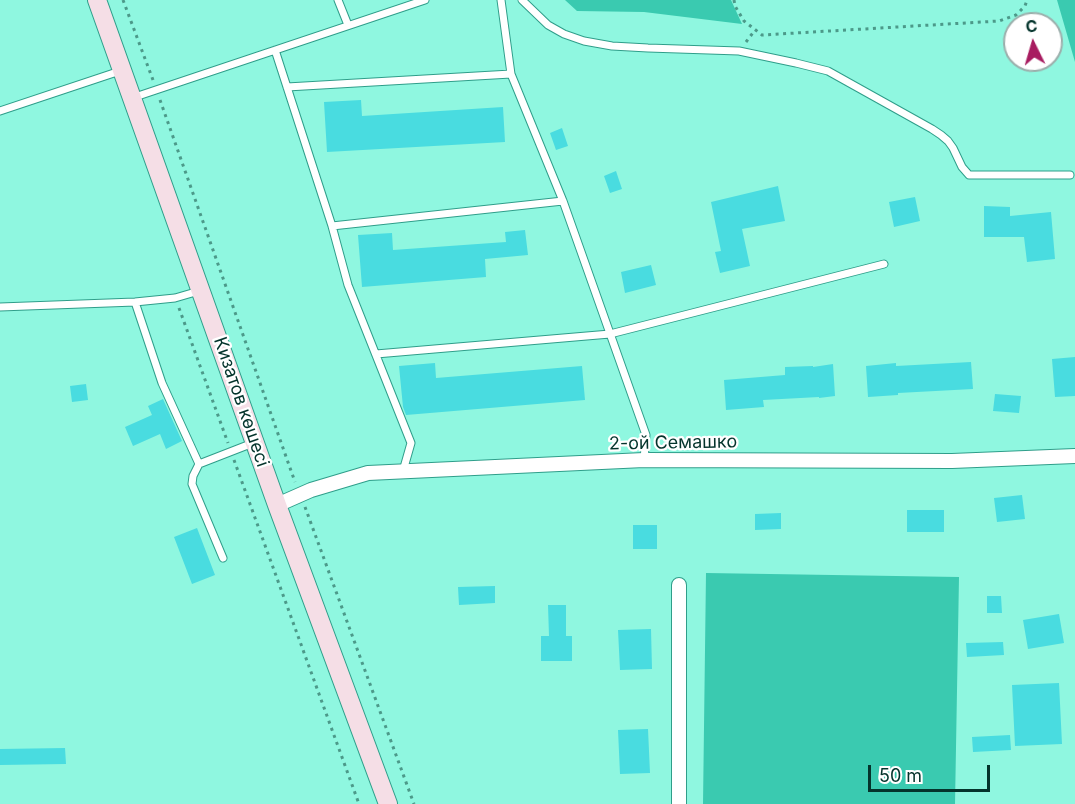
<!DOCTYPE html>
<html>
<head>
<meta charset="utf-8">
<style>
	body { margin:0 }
	#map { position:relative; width:1075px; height:804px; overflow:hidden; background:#8ff7e0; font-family:Inter,sans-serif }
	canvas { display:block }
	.north { position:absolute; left:1003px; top:12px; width:60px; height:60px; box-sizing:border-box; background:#fff; border:2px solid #9baeab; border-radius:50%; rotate:355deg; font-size:16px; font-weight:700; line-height:24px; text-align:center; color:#04342c }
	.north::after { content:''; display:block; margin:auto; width:21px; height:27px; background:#a81c60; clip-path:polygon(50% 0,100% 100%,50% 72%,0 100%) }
	.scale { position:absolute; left:868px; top:765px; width:122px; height:27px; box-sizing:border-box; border:3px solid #04342c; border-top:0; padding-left:8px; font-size:18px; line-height:21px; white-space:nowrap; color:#04342c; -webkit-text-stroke:4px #fff; paint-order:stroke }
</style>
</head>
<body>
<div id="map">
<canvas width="1075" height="804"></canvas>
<div class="north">С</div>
<div class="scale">50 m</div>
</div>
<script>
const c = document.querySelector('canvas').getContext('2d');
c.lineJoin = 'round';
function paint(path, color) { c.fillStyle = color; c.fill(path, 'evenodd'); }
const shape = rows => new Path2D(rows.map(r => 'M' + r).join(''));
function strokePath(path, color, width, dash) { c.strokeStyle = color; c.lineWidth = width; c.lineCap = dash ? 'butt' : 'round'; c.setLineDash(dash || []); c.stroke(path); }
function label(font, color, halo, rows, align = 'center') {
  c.font = font + ' Inter,sans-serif'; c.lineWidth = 4.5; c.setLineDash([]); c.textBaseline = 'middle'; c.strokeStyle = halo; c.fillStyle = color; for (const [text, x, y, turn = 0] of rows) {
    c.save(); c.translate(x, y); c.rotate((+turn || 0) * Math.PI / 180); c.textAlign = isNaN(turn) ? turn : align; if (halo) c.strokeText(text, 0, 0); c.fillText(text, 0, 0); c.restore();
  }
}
paint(shape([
	[565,0,731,0,742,24,644,12,577,11],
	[1057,0,1075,0,1075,62],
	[706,573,959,577,955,804,703,804]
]), '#3acab0');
paint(shape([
	[361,100,362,116,503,107,505,142,327,152,324,102],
	[562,128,568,146,556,150,550,133],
	[616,171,622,189,610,193,604,176],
	[778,186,785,221,742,229,750,266,720,273,715,252,721,251,711,202],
	[915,197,920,221,894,227,889,202],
	[984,206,1010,207,1010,216,1051,212,1055,259,1027,262,1024,237,984,237],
	[525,230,528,255,485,259,486,277,362,287,358,235,392,233,393,250,506,242,505,232],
	[651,265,656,285,625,293,621,272],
	[1075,357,1075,396,1055,397,1052,359],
	[971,362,973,389,898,393,898,395,868,397,866,366,896,363,896,366],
	[435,363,436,378,582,366,585,400,406,415,403,407,399,366],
	[833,364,835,396,819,398,819,397,763,400,764,407,726,410,724,380,785,375,785,367,813,366,813,367],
	[86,384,88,400,72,402,70,386],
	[995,394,1021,396,1019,413,993,411],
	[163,399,182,441,166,449,160,434,133,446,125,427,152,415,148,406],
	[1022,495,1025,519,997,522,994,498],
	[907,510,944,510,944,532,907,532],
	[781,513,781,529,755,530,755,514],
	[633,525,657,525,657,549,633,549],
	[197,528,215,575,192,584,174,537],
	[495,586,495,603,459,605,458,587],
	[987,596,1001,596,1002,613,987,613],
	[548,605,566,605,566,636,572,636,572,661,541,661,541,636,549,636],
	[1059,614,1064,643,1028,649,1023,620],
	[651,629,652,669,620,670,618,630],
	[1003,642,1004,655,967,657,966,643],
	[1059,683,1062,744,1015,746,1012,685],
	[648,729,650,773,620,774,618,730],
	[1010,735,1011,750,973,752,972,737],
	[65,748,66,764,0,765,0,749]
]), '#49dce0');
const lane = shape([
	[338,0,348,25],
	[501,0,511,74,563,201,646,435,644,460],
	[522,0,548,25,564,34,584,41,612,46,648,48,739,51,796,63,828,71,932,129,941,135,948,141,953,148,962,167,969,175,1070,175],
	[275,50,332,226,348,285,411,443,403,471],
	[287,87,511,74],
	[132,98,425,0],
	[0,111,120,71],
	[332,226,563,201],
	[135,302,162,383,199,464,193,476,192,484,223,558],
	[0,307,135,302,175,298,199,291],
	[376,354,610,334,884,264],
	[199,464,253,443]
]);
const street = shape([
	[277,505,311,490,368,473,644,460,952,461,1075,456],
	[679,804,679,585]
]);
const secondary = shape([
	[97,0,277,505,388,804]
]);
strokePath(lane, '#2f9e8a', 9);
strokePath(street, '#2f9e8a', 16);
strokePath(secondary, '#2f9e8a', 20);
strokePath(shape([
	[123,0,153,80],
	[734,0,735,6,744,21,762,35,999,21,1016,15,1025,6,1027,0],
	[746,42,755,30],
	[160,100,295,482],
	[179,308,228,443],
	[234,460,359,804],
	[305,507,414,804]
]), '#4c9989', 3, [3, 4.5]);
strokePath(lane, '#fff', 7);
strokePath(street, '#fff', 14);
strokePath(secondary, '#f5dee6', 18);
label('18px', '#04342c', '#fff', [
	["Кизатов көшесі",241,402,71],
	["2-ой Семашко",673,443,-1]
]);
</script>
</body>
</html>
